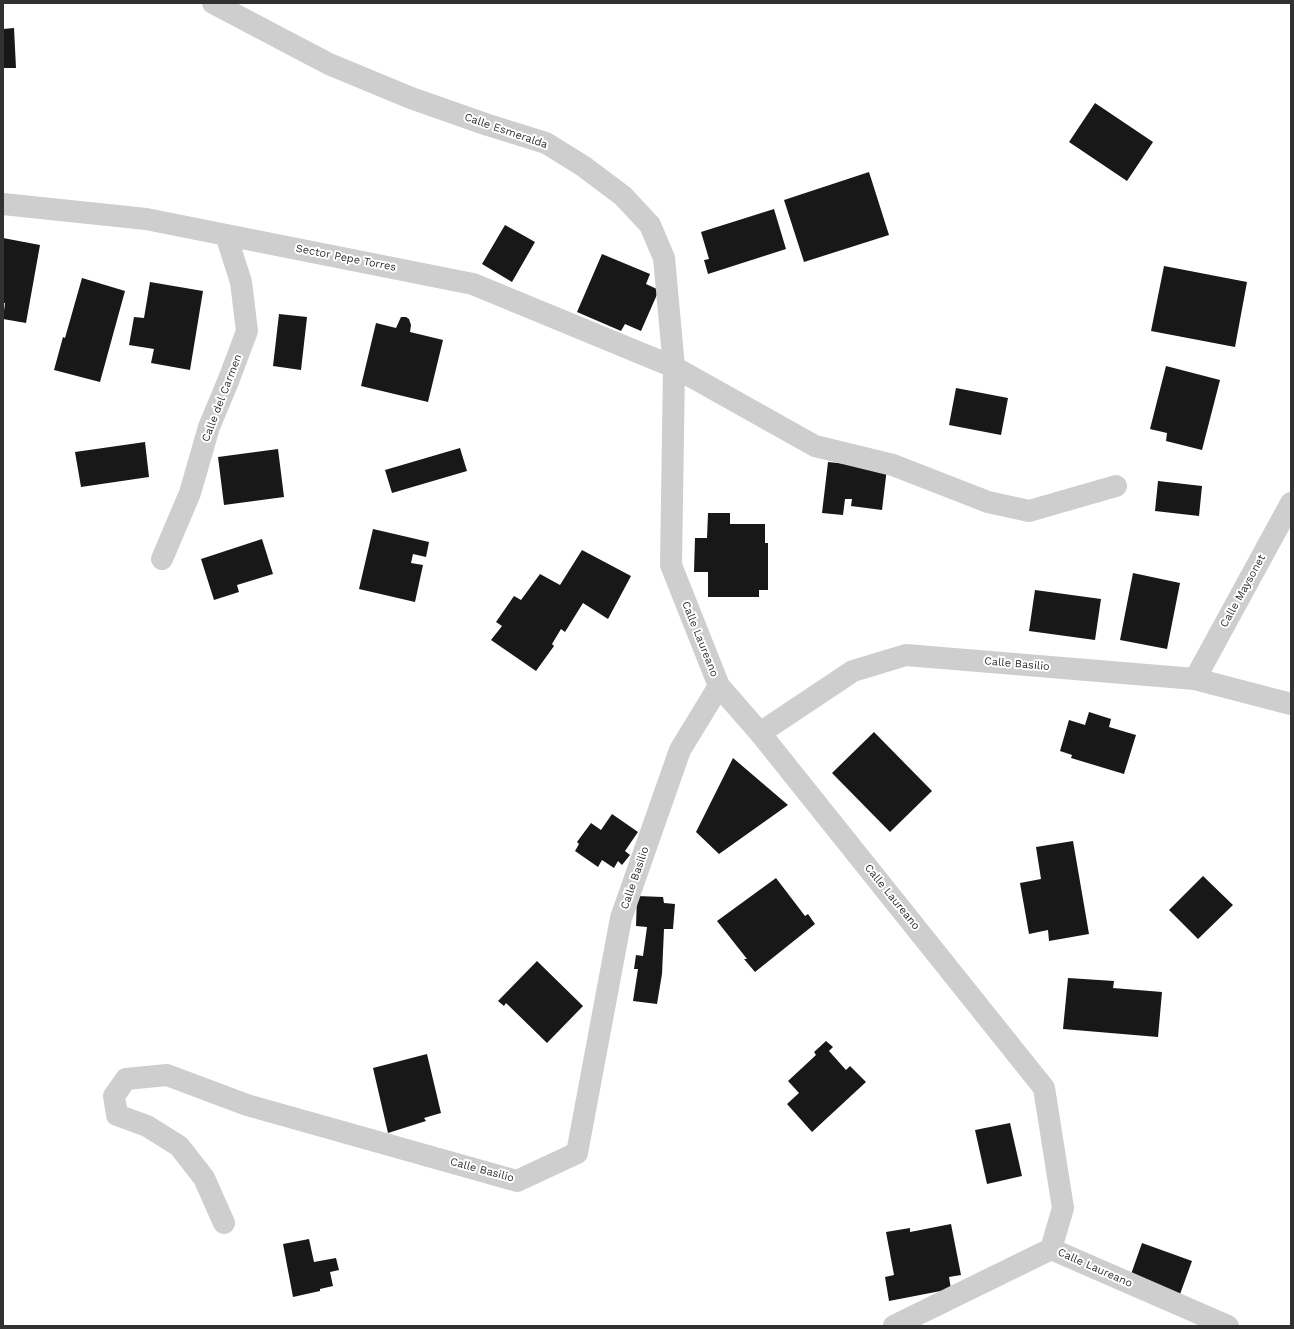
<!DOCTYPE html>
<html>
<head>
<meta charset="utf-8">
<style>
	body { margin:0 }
	#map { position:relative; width:1294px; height:1329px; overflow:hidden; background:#fff; font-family:"Work Sans",sans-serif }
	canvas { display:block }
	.frame { position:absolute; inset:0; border:4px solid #313131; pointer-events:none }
</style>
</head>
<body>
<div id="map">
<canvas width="1294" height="1329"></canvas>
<div class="frame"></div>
</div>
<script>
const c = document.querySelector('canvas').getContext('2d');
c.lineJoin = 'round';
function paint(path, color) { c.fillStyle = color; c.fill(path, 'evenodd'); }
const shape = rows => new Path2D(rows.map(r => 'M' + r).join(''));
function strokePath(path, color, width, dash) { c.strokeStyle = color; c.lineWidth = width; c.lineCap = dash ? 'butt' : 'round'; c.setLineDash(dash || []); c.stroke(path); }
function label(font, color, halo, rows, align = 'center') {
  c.font = font + ' "Work Sans",sans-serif'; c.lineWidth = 4; c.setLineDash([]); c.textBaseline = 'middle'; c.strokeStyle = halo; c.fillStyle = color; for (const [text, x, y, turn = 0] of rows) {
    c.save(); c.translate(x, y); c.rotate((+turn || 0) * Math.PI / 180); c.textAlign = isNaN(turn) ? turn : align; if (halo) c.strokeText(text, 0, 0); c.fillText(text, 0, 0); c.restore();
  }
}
paint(shape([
	[14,28,16,68,3,68,3,29],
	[1095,103,1153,142,1127,181,1069,142],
	[869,172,889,235,804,262,784,200],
	[774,209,786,249,708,274,704,260,709,259,701,232],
	[505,225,535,242,512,282,482,264],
	[3,238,40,245,26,323,3,319,5,303,3,303],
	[602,254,650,274,646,284,659,290,641,331,625,324,621,331,577,312],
	[1164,266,1247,282,1235,347,1151,331],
	[82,278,125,291,100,382,54,370,63,337,65,338],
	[150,282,203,291,190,370,151,363,154,349,129,345,134,317,144,318],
	[279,314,307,317,301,370,273,366],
	[401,317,406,317,409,319,411,325,410,332,443,340,428,402,361,386,376,323,396,328],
	[1166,366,1220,380,1202,450,1166,441,1167,433,1150,429],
	[956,388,1008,398,1001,435,949,425],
	[145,442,149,477,81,487,75,452],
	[460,448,467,471,392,493,385,470],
	[278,449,284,497,224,505,218,457],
	[828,462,887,468,882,510,851,506,852,499,845,499,843,515,822,513],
	[1158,481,1202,486,1199,516,1155,511],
	[708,513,730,513,730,524,765,524,765,543,768,543,768,590,759,590,759,597,708,597,708,572,694,572,695,538,707,538],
	[373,529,429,542,426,557,413,554,411,563,423,565,415,602,359,589],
	[262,539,273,574,237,585,239,592,214,600,201,559],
	[582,550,631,576,608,619,583,603,565,632,561,629,552,644,554,646,536,671,491,640,502,626,496,622,514,596,521,600,540,574,560,585],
	[1133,573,1180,583,1167,649,1120,640],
	[1035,590,1101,599,1095,640,1029,631],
	[1089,712,1111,719,1109,727,1136,735,1124,774,1071,758,1072,755,1060,751,1069,720,1085,725],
	[874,732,932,791,890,832,832,773],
	[733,758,788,805,719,854,696,832],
	[612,814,638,832,625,851,630,855,622,865,618,861,614,868,602,860,598,867,575,851,579,844,577,842,591,823,601,830],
	[1073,841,1089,934,1049,941,1048,930,1029,934,1020,883,1041,879,1036,847],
	[1203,876,1233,905,1198,939,1169,910],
	[776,878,805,916,808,914,815,924,755,972,744,959,747,959,717,921],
	[637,896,663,897,664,903,675,904,673,929,664,929,662,974,657,1004,633,1001,638,969,634,969,636,955,643,956,647,927,636,926],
	[537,961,583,1006,547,1043,506,1003,504,1006,498,1001],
	[1068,978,1114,981,1113,988,1162,992,1158,1037,1063,1029],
	[826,1041,833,1047,829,1051,846,1070,850,1066,866,1082,812,1132,787,1104,799,1093,788,1081,816,1055,814,1052],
	[427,1054,441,1113,424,1118,426,1121,388,1133,373,1068],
	[1010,1123,1022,1176,987,1184,975,1130],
	[951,1224,961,1275,949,1277,951,1289,889,1301,885,1277,894,1275,886,1232,910,1228,910,1232],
	[309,1239,314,1262,336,1258,339,1270,330,1272,333,1286,320,1289,320,1291,293,1297,283,1244],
	[1142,1243,1192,1261,1179,1297,1129,1280]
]), '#181818');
strokePath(shape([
	[213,3,329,64,411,98,488,125,546,143,583,166,623,196,650,225,664,258,674,367,671,565,719,686,760,733,1044,1088,1063,1208,1051,1249],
	[3,204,146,219,473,284,674,367,815,446,893,465,988,502,1029,511,1116,486],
	[162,559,190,493,209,427,229,379,247,331,241,282,226,235],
	[1195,679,1291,503],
	[760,733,853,671,906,655,1195,679,1291,704],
	[224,1223,204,1178,179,1146,147,1126,117,1115,114,1096,126,1079,167,1075,247,1105,517,1181,577,1153,621,918,680,750,719,686],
	[1051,1249,1228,1326],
	[894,1326,1051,1249]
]), '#cecece', 22);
label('11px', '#313131', '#fff', [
	["Calle Esmeralda",506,131,19],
	["Sector Pepe Torres",346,258,11],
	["Calle del Carmen",222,398,-69],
	["Calle Maysonet",1243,591,-61],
	["Calle Laureano",700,639,68],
	["Calle Basilio",1017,664,5],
	["Calle Basilio",635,878,-71],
	["Calle Laureano",892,897,51],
	["Calle Basilio",482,1170,15],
	["Calle Laureano",1095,1268,24]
]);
</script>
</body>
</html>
